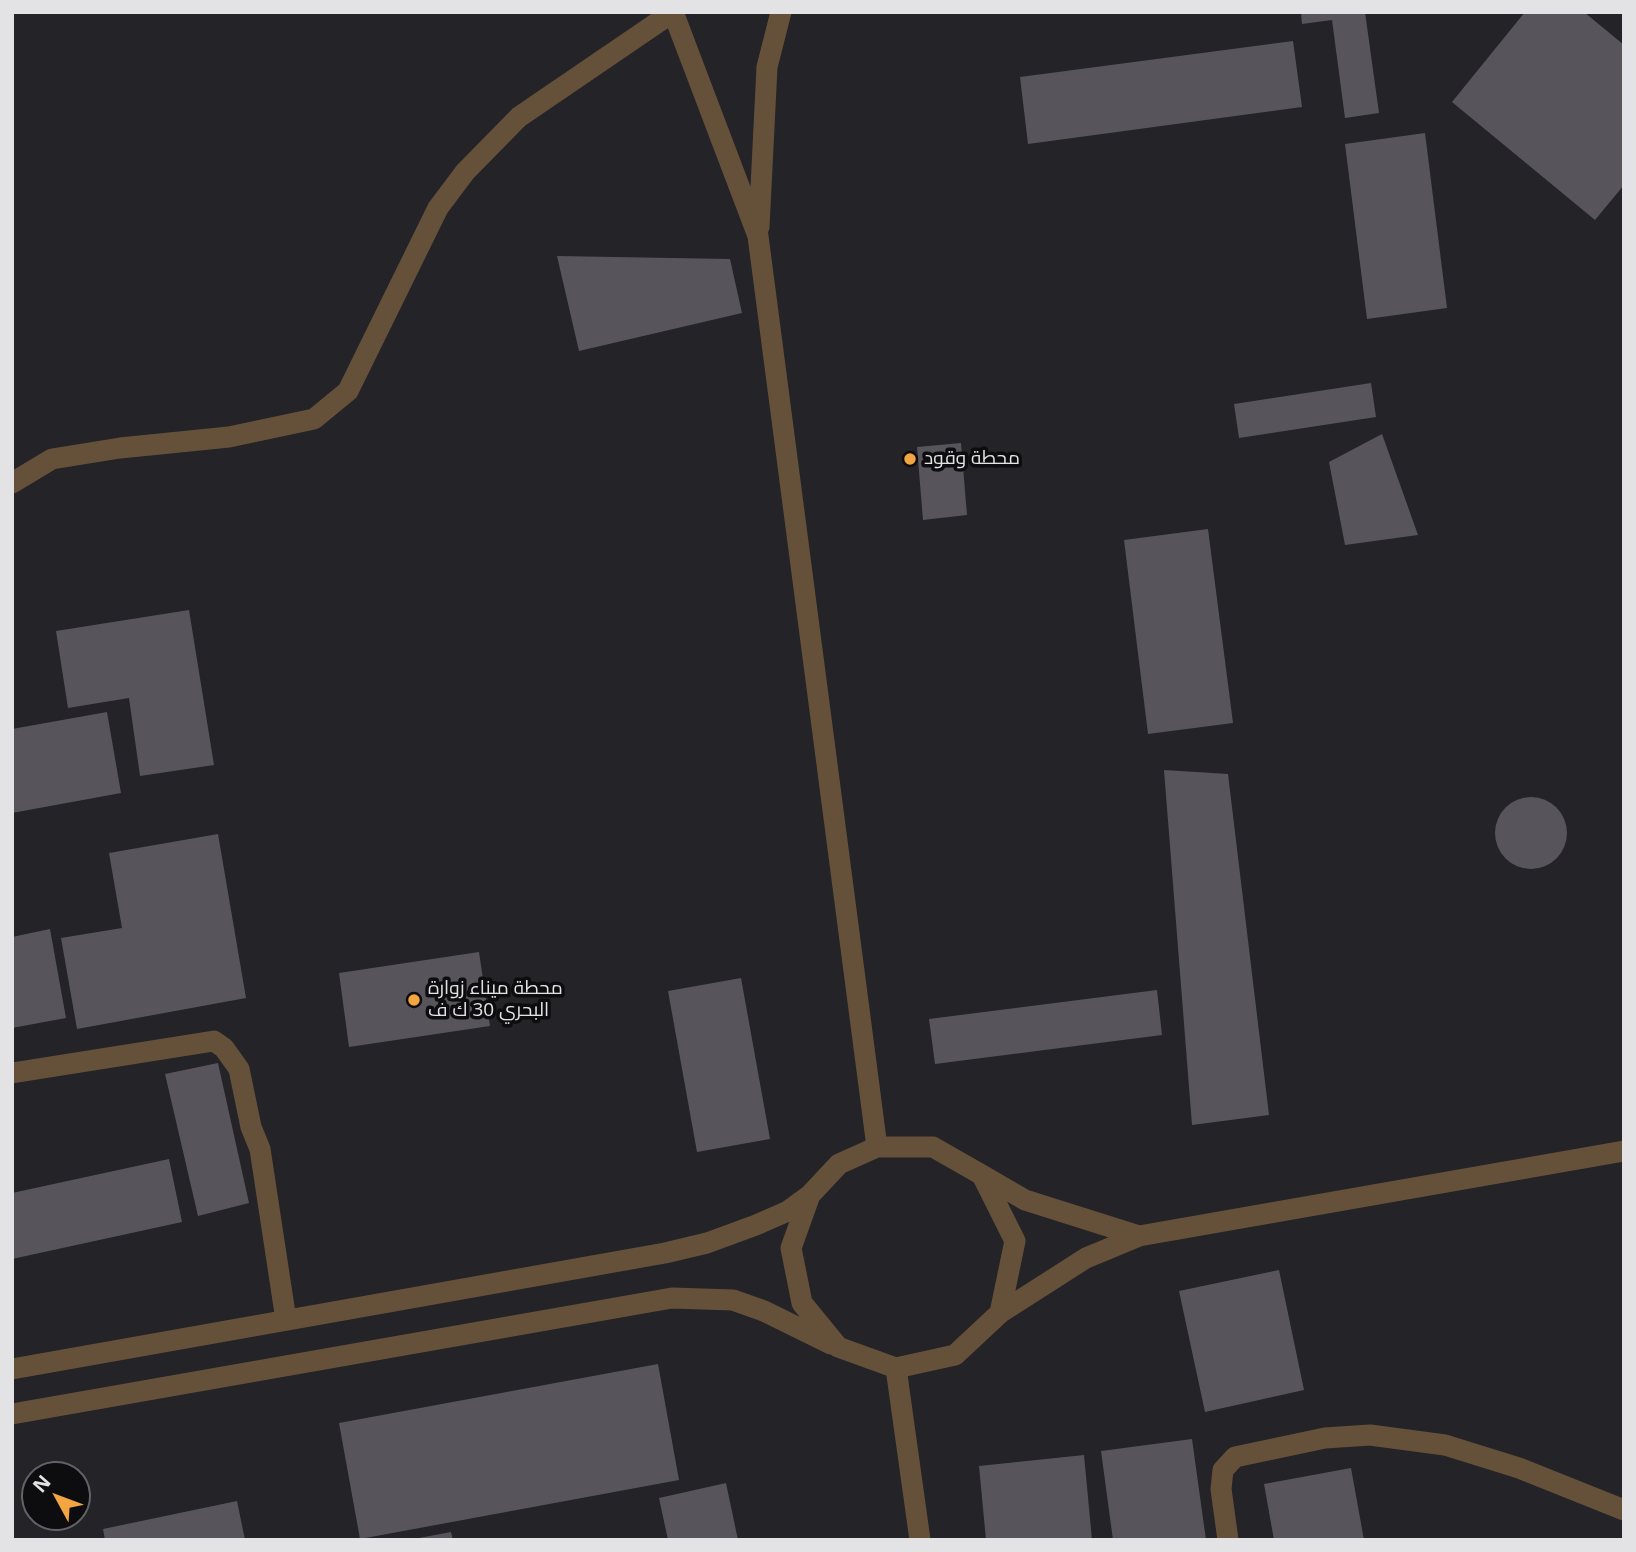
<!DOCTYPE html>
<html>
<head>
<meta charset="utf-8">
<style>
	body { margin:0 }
	#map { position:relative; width:1636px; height:1552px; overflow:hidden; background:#242328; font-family:"Open Sans",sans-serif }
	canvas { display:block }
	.frame { position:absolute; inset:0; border:14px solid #e3e3e6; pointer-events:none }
	.north { position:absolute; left:21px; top:1461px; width:70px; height:70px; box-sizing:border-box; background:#0d0d0f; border:2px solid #636365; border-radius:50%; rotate:311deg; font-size:19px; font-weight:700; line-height:28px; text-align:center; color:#e3e3e6 }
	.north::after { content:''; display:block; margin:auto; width:24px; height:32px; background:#f2a540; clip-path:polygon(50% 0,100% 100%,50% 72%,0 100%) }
</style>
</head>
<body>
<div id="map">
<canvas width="1636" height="1552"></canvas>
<div class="frame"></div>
<div class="north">N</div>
</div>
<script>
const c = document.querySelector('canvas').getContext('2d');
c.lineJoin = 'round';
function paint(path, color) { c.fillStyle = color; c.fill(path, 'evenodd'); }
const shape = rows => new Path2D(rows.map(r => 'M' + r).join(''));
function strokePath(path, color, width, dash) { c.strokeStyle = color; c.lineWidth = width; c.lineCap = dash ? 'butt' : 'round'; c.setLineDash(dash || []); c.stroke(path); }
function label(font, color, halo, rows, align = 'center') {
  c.font = font + ' "Open Sans",Cairo,sans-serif'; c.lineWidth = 7; c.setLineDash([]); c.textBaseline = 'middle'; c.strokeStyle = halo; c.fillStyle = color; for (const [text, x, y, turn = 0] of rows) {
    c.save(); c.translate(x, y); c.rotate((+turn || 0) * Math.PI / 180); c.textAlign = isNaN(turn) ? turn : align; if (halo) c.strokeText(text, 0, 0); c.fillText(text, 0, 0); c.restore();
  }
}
paint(shape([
	[1301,12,1365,12,1379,113,1345,118,1332,20,1302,24],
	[1525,12,1584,12,1624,45,1624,185,1595,220,1452,102],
	[1293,41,1302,107,1028,144,1020,77],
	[1425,133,1447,308,1367,319,1345,144],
	[557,256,730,259,742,313,579,351],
	[1371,383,1376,417,1239,438,1234,404],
	[1382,434,1418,535,1345,545,1329,462],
	[961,443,967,515,923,520,917,447],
	[1208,529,1233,723,1148,734,1124,540],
	[189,610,214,765,140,776,129,698,68,708,56,631],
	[107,712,121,793,12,813,12,729],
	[1164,770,1228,774,1269,1115,1192,1125],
	'1495 833a36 36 0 1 1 72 0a36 36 0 1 1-72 0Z',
	[218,834,246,998,77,1029,61,938,122,928,109,853],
	[50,929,66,1018,12,1028,12,937],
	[479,952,490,1026,349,1047,339,973],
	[741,978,770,1139,697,1152,668,991],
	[1157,990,1162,1035,935,1064,929,1019],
	[218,1063,249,1203,198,1216,165,1074],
	[169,1159,182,1222,12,1259,12,1193],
	[1279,1270,1304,1390,1205,1412,1179,1291],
	[658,1364,679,1480,360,1539,339,1423],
	[1192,1439,1206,1540,1113,1540,1101,1451],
	[1084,1455,1092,1540,986,1540,979,1466],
	[1351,1468,1364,1540,1274,1540,1264,1484],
	[726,1483,738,1540,668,1540,659,1498],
	[237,1501,245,1540,105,1540,103,1529],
	[451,1532,453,1540,419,1540,419,1538]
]), '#57555b');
strokePath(shape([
	[759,227,767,67,781,12],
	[12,483,52,459,120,448,229,437,314,419,348,391,438,208,465,172,519,117,673,12,758,236,877,1147],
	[12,1073,214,1041,224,1048,239,1069,251,1127,260,1149,286,1320],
	[982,1175,1015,1241,1000,1313,955,1355,896,1368,838,1347,802,1303,791,1248,810,1195,839,1164,877,1147,933,1147,982,1175,1025,1200,1139,1236],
	[1000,1313,1086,1258,1139,1236,1624,1151],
	[896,1368,920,1540],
	[12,1369,665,1253,707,1243,756,1225,788,1211,810,1195],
	[12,1414,672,1298,733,1300,764,1311,831,1344],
	[1228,1540,1221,1489,1223,1470,1235,1457,1325,1438,1370,1435,1445,1445,1519,1468,1624,1510]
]), '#65513a', 21);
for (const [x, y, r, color] of [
	[910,459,7,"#f2a540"],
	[414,1000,7,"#f2a540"]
]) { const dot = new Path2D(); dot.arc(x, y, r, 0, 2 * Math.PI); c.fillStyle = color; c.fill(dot); strokePath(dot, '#0d0d0f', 2.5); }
label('19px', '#e3e3e6', '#0d0d0f', [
	["محطة وقود",924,459],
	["محطة ميناء زوارة",428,989],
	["البحري 30 ك ف",428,1011]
], 'left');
</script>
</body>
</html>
